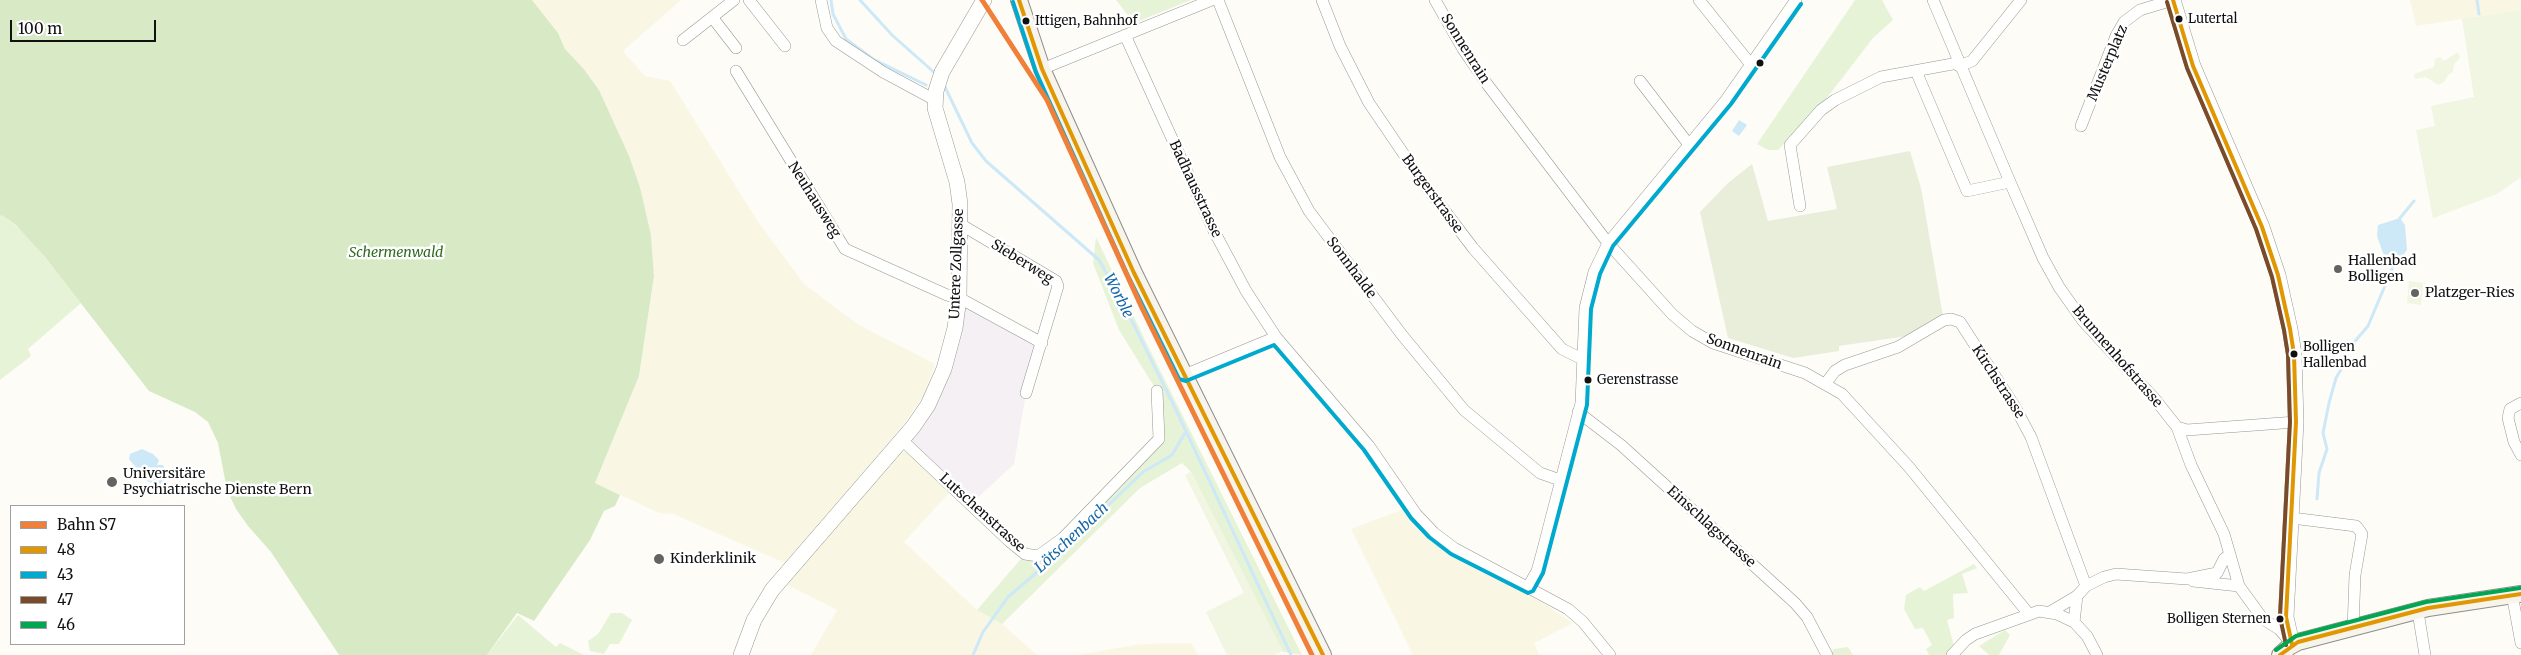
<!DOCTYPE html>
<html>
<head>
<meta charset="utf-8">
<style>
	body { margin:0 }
	#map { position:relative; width:2521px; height:655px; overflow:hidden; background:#fdfcf7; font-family:Merriweather,serif }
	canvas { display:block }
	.legend { position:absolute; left:10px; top:505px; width:175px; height:140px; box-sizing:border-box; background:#fff; border:1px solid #a0a0a0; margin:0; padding:6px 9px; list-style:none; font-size:15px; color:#111 }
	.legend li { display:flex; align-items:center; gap:10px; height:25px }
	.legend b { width:25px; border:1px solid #a0a0a0 }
	.scale { position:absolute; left:10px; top:20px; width:146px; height:22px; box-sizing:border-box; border:2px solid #111; border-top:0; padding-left:6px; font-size:15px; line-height:18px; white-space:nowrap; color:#111; -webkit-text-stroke:4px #fff; paint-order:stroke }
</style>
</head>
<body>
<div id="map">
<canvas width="2521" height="655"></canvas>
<ul class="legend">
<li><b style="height:6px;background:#f07f3a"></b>Bahn S7</li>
<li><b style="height:6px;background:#e09702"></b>48</li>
<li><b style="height:6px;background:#00a9ce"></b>43</li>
<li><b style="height:6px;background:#7a4b2a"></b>47</li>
<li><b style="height:6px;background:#00a651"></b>46</li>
</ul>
<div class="scale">100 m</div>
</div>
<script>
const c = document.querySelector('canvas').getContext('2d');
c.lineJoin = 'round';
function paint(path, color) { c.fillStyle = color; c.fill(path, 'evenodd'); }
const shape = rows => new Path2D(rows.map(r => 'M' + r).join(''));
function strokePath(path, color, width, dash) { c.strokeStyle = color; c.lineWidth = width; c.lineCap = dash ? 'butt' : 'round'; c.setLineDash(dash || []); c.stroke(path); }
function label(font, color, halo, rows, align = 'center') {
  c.font = font + ' Merriweather,serif'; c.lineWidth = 5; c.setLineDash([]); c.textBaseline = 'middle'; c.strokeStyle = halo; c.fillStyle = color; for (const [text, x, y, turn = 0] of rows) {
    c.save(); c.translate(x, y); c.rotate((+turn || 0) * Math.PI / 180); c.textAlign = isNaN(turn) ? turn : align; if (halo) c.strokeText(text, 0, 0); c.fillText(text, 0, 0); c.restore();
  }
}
paint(shape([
	[959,298,1042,343,1026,393,1014,464,970,505,902,440,928,405]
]), '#f5f0f3');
paint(shape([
	[532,0,681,0,623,51,645,76,670,81,757,220,804,284,859,325,935,364,924,395,901,428,785,563,673,514,659,513,595,483,639,376,654,276,651,235,640,187,599,90,583,68,565,49,558,33],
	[2410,0,2521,0,2521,10,2416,26],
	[907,452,950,492,904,542,977,610,1002,624,1037,655,811,655,837,610,783,583,899,453],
	[1404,509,1419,531,1448,555,1540,601,1573,623,1534,643,1539,655,1413,655,1351,529],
	[1191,643,1198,655,1078,655,1141,644]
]), '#f9f7e4');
paint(shape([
	[1116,0,1191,0,1134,23],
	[1855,0,1882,0,1893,20,1873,38,1826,99,1778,150,1768,150,1757,144],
	[2,214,29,237,81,303,28,349,31,356,0,380,0,216],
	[1096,237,1146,342,1302,655,1283,652,1191,472,1182,463,1140,488,1002,624,977,610,1025,554,1038,556,1159,439,1157,391,1119,330,1093,263],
	[1974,564,1977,568,1962,574,1968,593,1953,594,1954,618,1947,620,1954,646,1947,655,1929,655,1926,649,1932,645,1923,628,1915,629,1904,609,1906,595,1920,587,1924,591],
	[611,613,622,613,632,620,619,644,610,644,604,654,590,651,588,641,598,634],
	[518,615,556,647,560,643,584,655,487,655],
	[2005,630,2010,635,1999,655,1989,655,1979,646],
	[1848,647,1853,655,1832,655,1831,652,1834,649]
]), '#e7f3d7');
paint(shape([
	[0,0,532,0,558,33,565,49,583,68,599,90,629,156,640,187,651,235,654,276,639,376,595,483,620,495,615,506,604,511,590,540,534,621,517,613,487,655,339,655,271,552,248,526,236,509,227,490,218,443,208,422,195,412,149,391,45,257,16,225,2,215,0,216]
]), '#d8eac5');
paint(shape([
	[1910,151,1921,188,1943,316,1907,336,1839,346,1839,351,1793,358,1728,338,1700,212,1728,183,1752,164,1768,221,1837,209,1827,167]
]), '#e9eedb');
paint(shape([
	[2521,10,2521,177,2497,194,2433,218,2416,130,2435,126,2431,106,2474,97,2462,19],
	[2458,52,2460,58,2454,64,2453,72,2448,75,2444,82,2438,85,2426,77,2415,79,2414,74,2434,67,2435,59,2440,57,2444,61],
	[2409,281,2423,283,2421,305,2407,303],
	[1191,472,1283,651,1274,655,1227,655,1206,612,1244,593,1185,475]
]), '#f0f6e1');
paint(shape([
	[1739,120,1747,125,1739,136,1732,131],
	[2400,218,2405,225,2407,250,2392,269,2383,253,2377,236,2378,225],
	[142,449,153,454,159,460,157,465,163,465,166,470,165,479,158,486,147,481,129,459,130,454]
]), '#cde8f7');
strokePath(shape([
	[831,0,833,14,846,39,873,59,926,85],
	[860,0,892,35,936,74],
	[2477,0,2479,14],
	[944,85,972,143,986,161,1099,260,1120,297,1177,412,1291,655],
	[2400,218,2414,201],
	[2345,353,2368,326,2392,269],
	[2317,499,2319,473,2327,449,2323,433,2329,403,2336,378,2343,366],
	[973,655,983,632,1008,597,1050,561,1143,472,1172,455,1185,433]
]), '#cde8f7', 3);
const minor = shape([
	[749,0,785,46],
	[821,0,827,28,836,41,883,72,935,100],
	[1218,0,1280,157,1309,211,1402,335,1464,410,1540,473,1560,480],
	[1322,0,1340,46,1369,103,1422,181,1473,248,1562,349,1582,359],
	[1435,0,1463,49,1487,84,1608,243,1672,314,1692,331,1713,343,1805,373,1842,394,1909,467,2028,613],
	[1699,0,1752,66],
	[1933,0,2010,182,2043,258,2059,287,2083,321,2154,398,2177,427,2191,465,2224,534,2239,586,2263,619,2279,629,2292,644],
	[712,17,736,48],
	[1125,35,1214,231,1246,291,1276,337],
	[683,40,734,0],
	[1959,66,1972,61,2021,0],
	[1042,69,1212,0],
	[736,71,845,249,947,295,965,301,1042,343],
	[1916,71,1967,191,2010,182],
	[1640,81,1690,146],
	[2081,126,2116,36,2124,22,2140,10,2173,0],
	[1800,206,1790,145,1821,110,1835,100,1881,77,1958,63],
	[960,224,1056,281,1058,286,1026,393],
	[1184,375,1276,337,1369,446,1416,514,1434,533,1454,548,1568,609,1583,622,1610,655],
	[1826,383,1835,371,1845,365,1898,347,1944,320,1951,319,1960,322,2015,407,2031,437,2086,586],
	[2521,403,2510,409,2508,418,2514,442,2521,455],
	[1578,412,1621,445,1795,603,1807,617,1827,655],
	[2177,427,2187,430,2296,422],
	[902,440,1009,541,1025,554,1038,556,1063,538,1159,439,1157,391],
	[2292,518,2356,526,2360,531,2362,534,2355,575,2353,629],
	[2193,581,2239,586],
	[1528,587,1537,571,1542,553,1581,403,1585,308,1594,272,1608,243,1726,100,1796,0],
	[2512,594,2521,643],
	[2050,612,2077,596],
	[2418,612,2425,655],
	[2074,622,2077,596,2086,586,2104,577,2116,574,2187,579,2217,573,2224,559,2229,555],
	[1952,655,1966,640,1975,634,2039,611,2057,614,2074,622,2087,636,2097,655]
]);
const tertiary = shape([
	[2173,0,2193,66,2262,227,2278,275,2290,329,2294,354,2296,422,2286,617,2292,644],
	[741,655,754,620,772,590,913,427,928,405,944,369,955,328,959,298,960,204,957,182,935,108,936,91,942,72,984,0]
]);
const secondary = shape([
	[1019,0,1042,69,1134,273,1323,655],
	[2280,655,2289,647,2298,642,2428,608,2521,594]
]);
strokePath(minor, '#979795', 12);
strokePath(tertiary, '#979795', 16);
strokePath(secondary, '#8e8d8b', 18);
strokePath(minor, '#fffffe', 11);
strokePath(tertiary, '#fffffe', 15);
strokePath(secondary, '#f6f4eb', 16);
strokePath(shape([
	[1019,0,1042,69,1134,273,1323,655],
	[2173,0,2193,66,2262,227,2278,275,2290,329,2294,354,2296,422,2286,617,2292,644],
	[2280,655,2298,642,2428,608,2521,594]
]), '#e09702', 4);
strokePath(shape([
	[1013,2,1036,72,1128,276,1179,379,1186,381,1274,345,1364,450,1411,518,1429,537,1451,554,1528,593,1533,591,1543,573,1587,405,1591,309,1600,274,1613,246,1731,104,1801,4]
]), '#00a9ce', 4);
strokePath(shape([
	[2167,2,2187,68,2256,229,2272,277,2284,330,2288,355,2290,422,2280,617,2286,645]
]), '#7a4b2a', 4);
strokePath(shape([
	[2276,650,2296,636,2426,602,2520,588]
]), '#00a651', 4);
strokePath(shape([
	[982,0,1047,100,1142,308,1312,655]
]), '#f07f3a', 5);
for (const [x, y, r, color] of [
	[2179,19,4.5,"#111"],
	[1026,21,4.5,"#111"],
	[1760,63,4.5,"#111"],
	[2338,269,5,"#646362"],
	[2415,293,5,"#646362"],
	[2294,354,4.5,"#111"],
	[1588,380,4.5,"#111"],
	[112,482,6,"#646362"],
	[659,559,6,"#646362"],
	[2280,619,4.5,"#111"]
]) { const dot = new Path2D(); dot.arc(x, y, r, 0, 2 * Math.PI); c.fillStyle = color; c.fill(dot); strokePath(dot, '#fff', 2); }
label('13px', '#111', '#fff', [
	["Lutertal",2188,19],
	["Ittigen, Bahnhof",1035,21],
	["Bolligen",2303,347],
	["Hallenbad",2303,363],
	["Gerenstrasse",1597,380],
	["Bolligen Sternen",2271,619,"right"]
], 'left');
label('14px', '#111', '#fff', [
	["Sonnenrain",1465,49,58],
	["Musterplatz",2108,63,-67],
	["Badhausstrasse",1195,189,65],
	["Burgerstrasse",1432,194,54],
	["Neuhausweg",814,200,58],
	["Sieberweg",1022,262,32],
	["Untere Zollgasse",957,264,-88],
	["Sonnhalde",1351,268,53],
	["Sonnenrain",1744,352,20],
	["Brunnenhofstrasse",2117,357,49],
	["Kirchstrasse",1998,382,57],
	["Lutschenstrasse",982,513,42],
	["Einschlagstrasse",1711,527,42]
]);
label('italic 14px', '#2f6b1f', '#fff', [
	["Schermenwald",396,253]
]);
label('14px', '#111', '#fff', [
	["Hallenbad",2348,261],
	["Bolligen",2348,277],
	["Platzger-Ries",2425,293],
	["Universitäre",123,474],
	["Psychiatrische Dienste Bern",123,490],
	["Kinderklinik",670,559]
], 'left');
label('italic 15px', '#1768a6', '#fff', [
	["Worble",1118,296,63],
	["Lötschenbach",1072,538,-43]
]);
</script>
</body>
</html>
